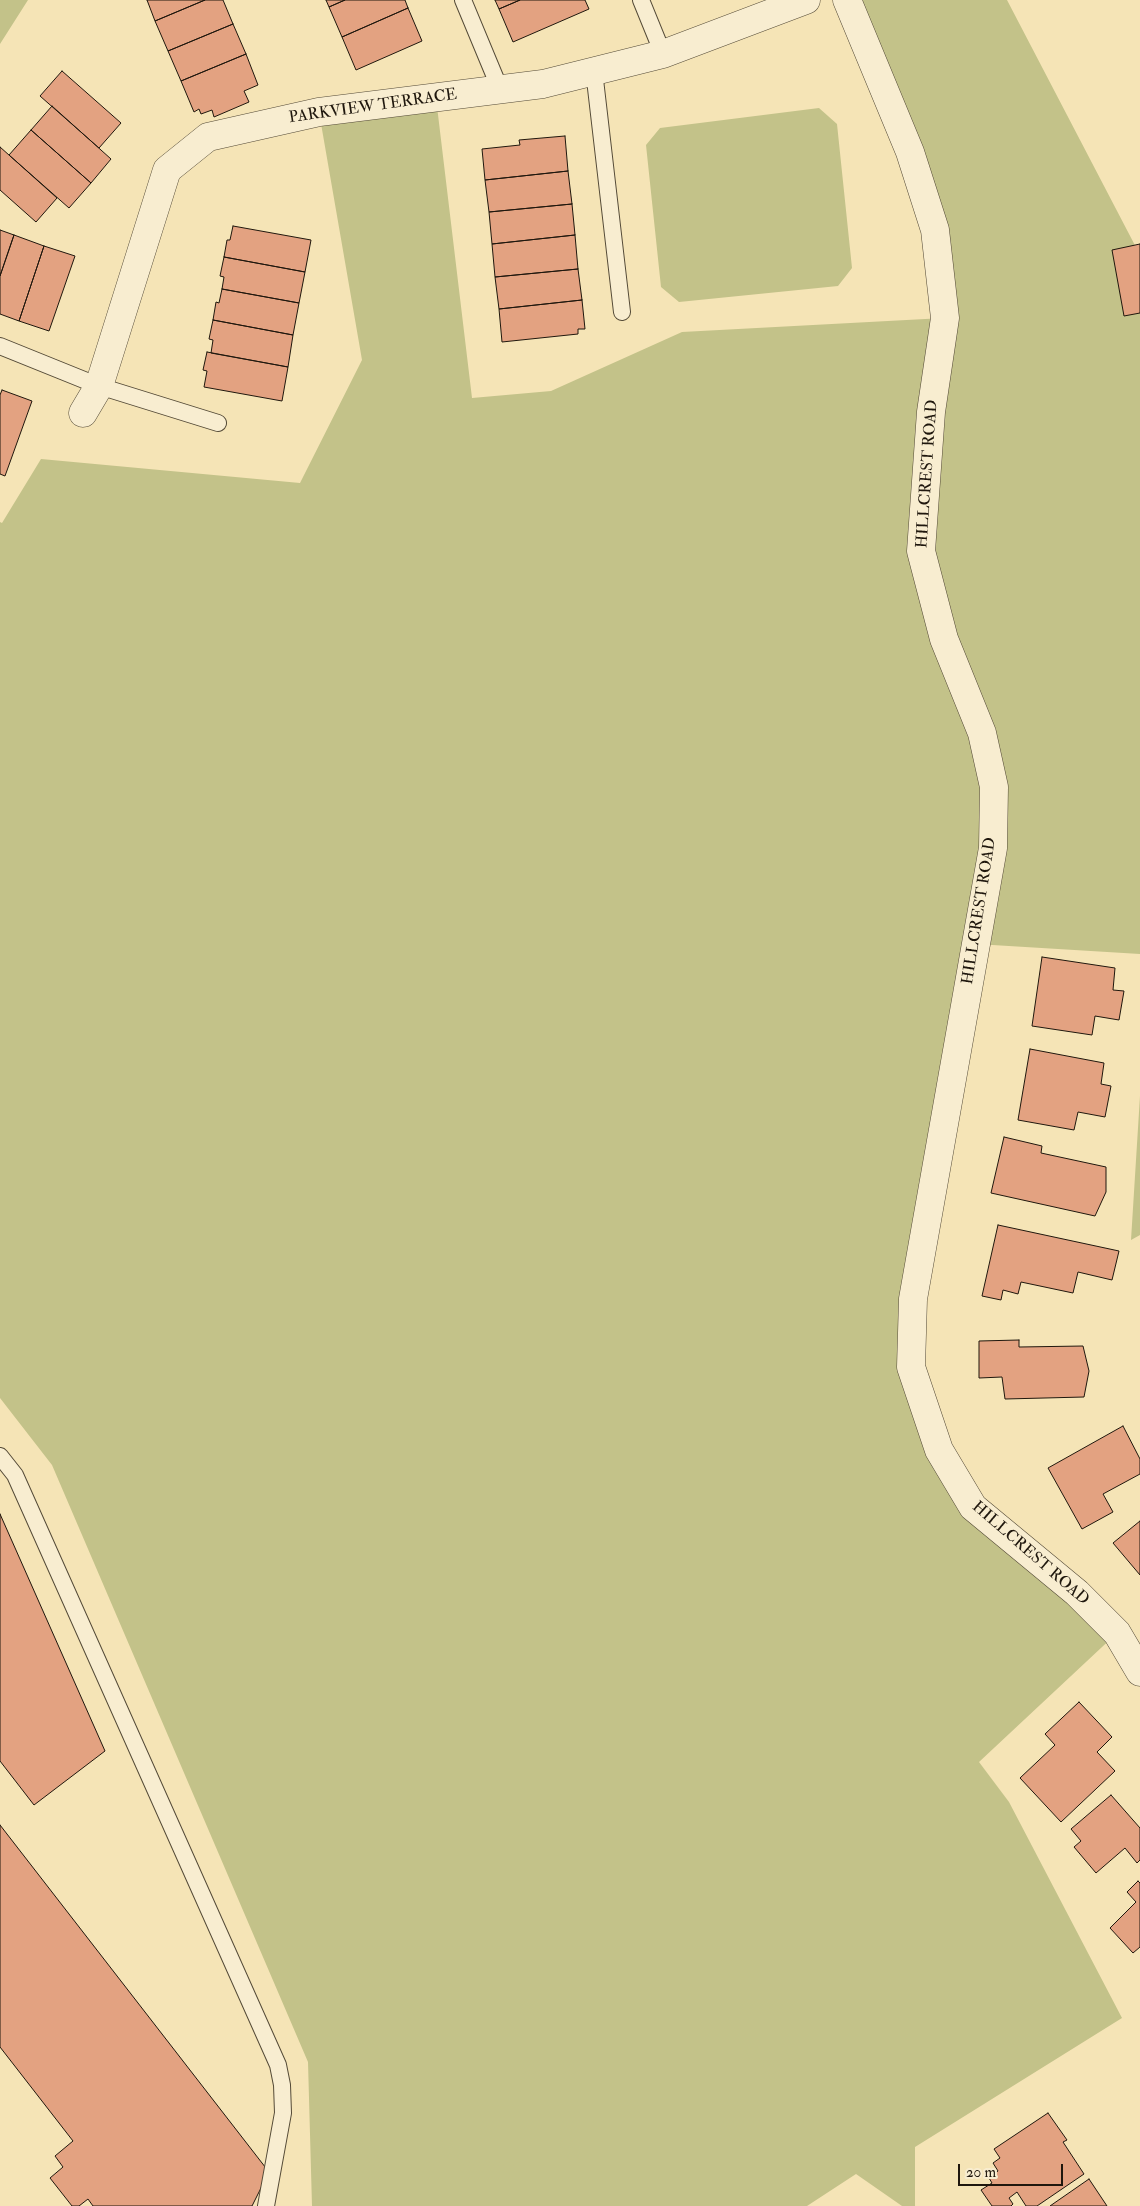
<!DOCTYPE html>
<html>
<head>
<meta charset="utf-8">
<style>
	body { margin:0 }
	#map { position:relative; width:1140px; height:2206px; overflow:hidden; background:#f5e4b6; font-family:"IM FELL Double Pica",serif }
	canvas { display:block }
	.scale { position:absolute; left:958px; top:2164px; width:105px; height:22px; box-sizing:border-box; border:2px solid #1f170d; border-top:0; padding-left:6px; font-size:15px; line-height:18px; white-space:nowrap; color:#1f170d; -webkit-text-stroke:4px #f8edd0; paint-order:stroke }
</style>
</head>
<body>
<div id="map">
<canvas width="1140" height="2206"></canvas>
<div class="scale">20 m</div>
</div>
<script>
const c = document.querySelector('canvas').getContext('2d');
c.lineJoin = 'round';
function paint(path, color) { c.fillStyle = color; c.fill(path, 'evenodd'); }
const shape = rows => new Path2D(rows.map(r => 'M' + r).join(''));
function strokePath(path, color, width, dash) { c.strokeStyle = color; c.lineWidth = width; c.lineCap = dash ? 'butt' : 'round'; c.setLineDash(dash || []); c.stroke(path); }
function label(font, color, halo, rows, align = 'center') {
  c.font = font + ' "IM FELL Double Pica",serif'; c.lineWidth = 4; c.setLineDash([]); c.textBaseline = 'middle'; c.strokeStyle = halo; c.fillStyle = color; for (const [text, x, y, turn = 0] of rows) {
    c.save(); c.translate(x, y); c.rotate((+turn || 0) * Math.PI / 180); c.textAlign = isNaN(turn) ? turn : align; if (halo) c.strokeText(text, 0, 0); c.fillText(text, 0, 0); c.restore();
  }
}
paint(shape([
	[0,0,28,0,0,44],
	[847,0,1007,0,1140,255,1140,954,976,944,911,1367,973,1507,1117,1633,979,1762,1009,1802,1122,2018,915,2147,915,2206,902,2206,856,2174,807,2206,312,2206,308,2062,52,1465,0,1398,0,522,2,523,41,459,300,483,362,360,319,112,436,98,472,398,551,391,682,332,944,318,935,230],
	[819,108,837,124,852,268,838,286,679,302,661,287,646,145,660,128],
	[1140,1096,1140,1235,1131,1240]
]), '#c3c289');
const building = shape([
	[147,0,205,0,155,21,147,0],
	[205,0,223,0,233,24,168,51,155,21,205,0],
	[326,0,345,0,329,7,326,0],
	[345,0,405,0,408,8,342,37,329,7,345,0],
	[495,0,520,0,499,9,495,0],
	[520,0,585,0,589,9,513,42,499,9,520,0],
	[408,8,422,41,356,70,342,37,408,8],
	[233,24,246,54,181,81,168,51,233,24],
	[246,54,258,85,244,91,249,102,214,117,212,110,201,114,199,109,194,112,181,81,246,54],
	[62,71,121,123,99,148,40,96,62,71],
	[52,106,111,159,91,183,31,130,52,106],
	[31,130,91,183,69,208,9,155,31,130],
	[565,136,568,171,485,180,482,149,520,145,519,140,565,136],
	[0,147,57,198,36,222,0,190,0,147],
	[568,171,572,204,489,212,485,180,568,171],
	[572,204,575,235,492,244,489,212,572,204],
	[233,226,311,240,305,272,224,257,227,240,230,240,233,226],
	[0,230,14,235,0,276,0,230],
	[14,235,44,246,19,321,0,314,0,276,14,235],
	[575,235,578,269,495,277,492,244,575,235],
	[1140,244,1140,313,1124,316,1112,250,1140,244],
	[44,246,75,256,49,331,19,321,44,246],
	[224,257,305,272,299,303,222,289,224,277,220,276,224,257],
	[578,269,582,300,499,309,495,277,578,269],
	[222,289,299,303,293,335,213,320,216,302,219,303,222,289],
	[582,300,585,329,578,329,578,334,502,342,499,309,582,300],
	[213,320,293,335,288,367,211,353,213,340,209,339,213,320],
	[207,352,288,367,282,401,204,387,207,371,203,370,207,352],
	[2,390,32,401,5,476,0,474,0,395,2,390],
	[1042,957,1115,968,1113,990,1124,991,1119,1020,1095,1016,1092,1035,1032,1026,1042,957],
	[1030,1049,1104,1063,1101,1084,1111,1086,1105,1117,1078,1112,1074,1130,1018,1120,1030,1049],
	[1004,1137,1042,1146,1041,1153,1106,1167,1106,1192,1095,1216,991,1193,1004,1137],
	[998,1225,1119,1251,1112,1280,1078,1272,1073,1293,1021,1282,1018,1294,1003,1290,1001,1300,982,1296,998,1225],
	[1019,1340,1019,1347,1083,1346,1089,1371,1084,1397,1005,1399,1002,1377,979,1378,979,1341,1019,1340],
	[1123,1426,1140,1459,1140,1474,1103,1494,1113,1512,1082,1529,1048,1468,1123,1426],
	[0,1514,105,1751,34,1805,0,1761,0,1514],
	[1140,1521,1140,1575,1113,1543,1140,1521],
	[1079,1702,1112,1737,1097,1752,1115,1771,1061,1822,1020,1778,1055,1745,1045,1734,1079,1702],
	[1111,1795,1140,1828,1140,1860,1137,1863,1125,1848,1096,1873,1074,1847,1081,1841,1071,1829,1111,1795],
	[0,1825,269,2172,252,2206,93,2206,88,2199,79,2206,72,2206,50,2178,63,2167,55,2156,73,2141,0,2047,0,1825],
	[1138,1881,1140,1883,1140,1947,1133,1953,1110,1928,1136,1902,1127,1892,1138,1881],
	[1048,2113,1067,2140,1063,2142,1084,2174,1037,2206,1026,2206,1017,2192,1009,2198,1013,2204,1011,2206,992,2206,981,2190,992,2183,989,2178,998,2171,993,2163,1000,2158,994,2149,1048,2113],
	[1089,2179,1107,2206,1050,2206,1089,2179]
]);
paint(building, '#e3a281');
strokePath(building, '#1f170d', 1);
const service = shape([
	[463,0,500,89],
	[641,0,663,54],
	[594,71,622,312],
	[0,346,99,386,218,423],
	[0,1456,15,1475,278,2065,282,2085,283,2113,266,2206]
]);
const minor = shape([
	[847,0,910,152,935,230,945,318,931,412,921,551,944,639,982,733,994,787,993,848,913,1299,911,1367,939,1450,973,1507,1077,1593,1117,1633,1140,1672],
	[83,413,99,386,167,170,208,137,319,112,543,84,663,54,806,0]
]);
strokePath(service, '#544a37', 18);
strokePath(minor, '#544a37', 29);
strokePath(service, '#f8edd0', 16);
strokePath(minor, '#f8edd0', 28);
label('16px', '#1f170d', '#f8edd0', [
	["PARKVIEW TERRACE",373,107,-8],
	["HILLCREST ROAD",928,474,-86],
	["HILLCREST ROAD",980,911,-81],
	["HILLCREST ROAD",1030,1554,41]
]);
</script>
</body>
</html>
